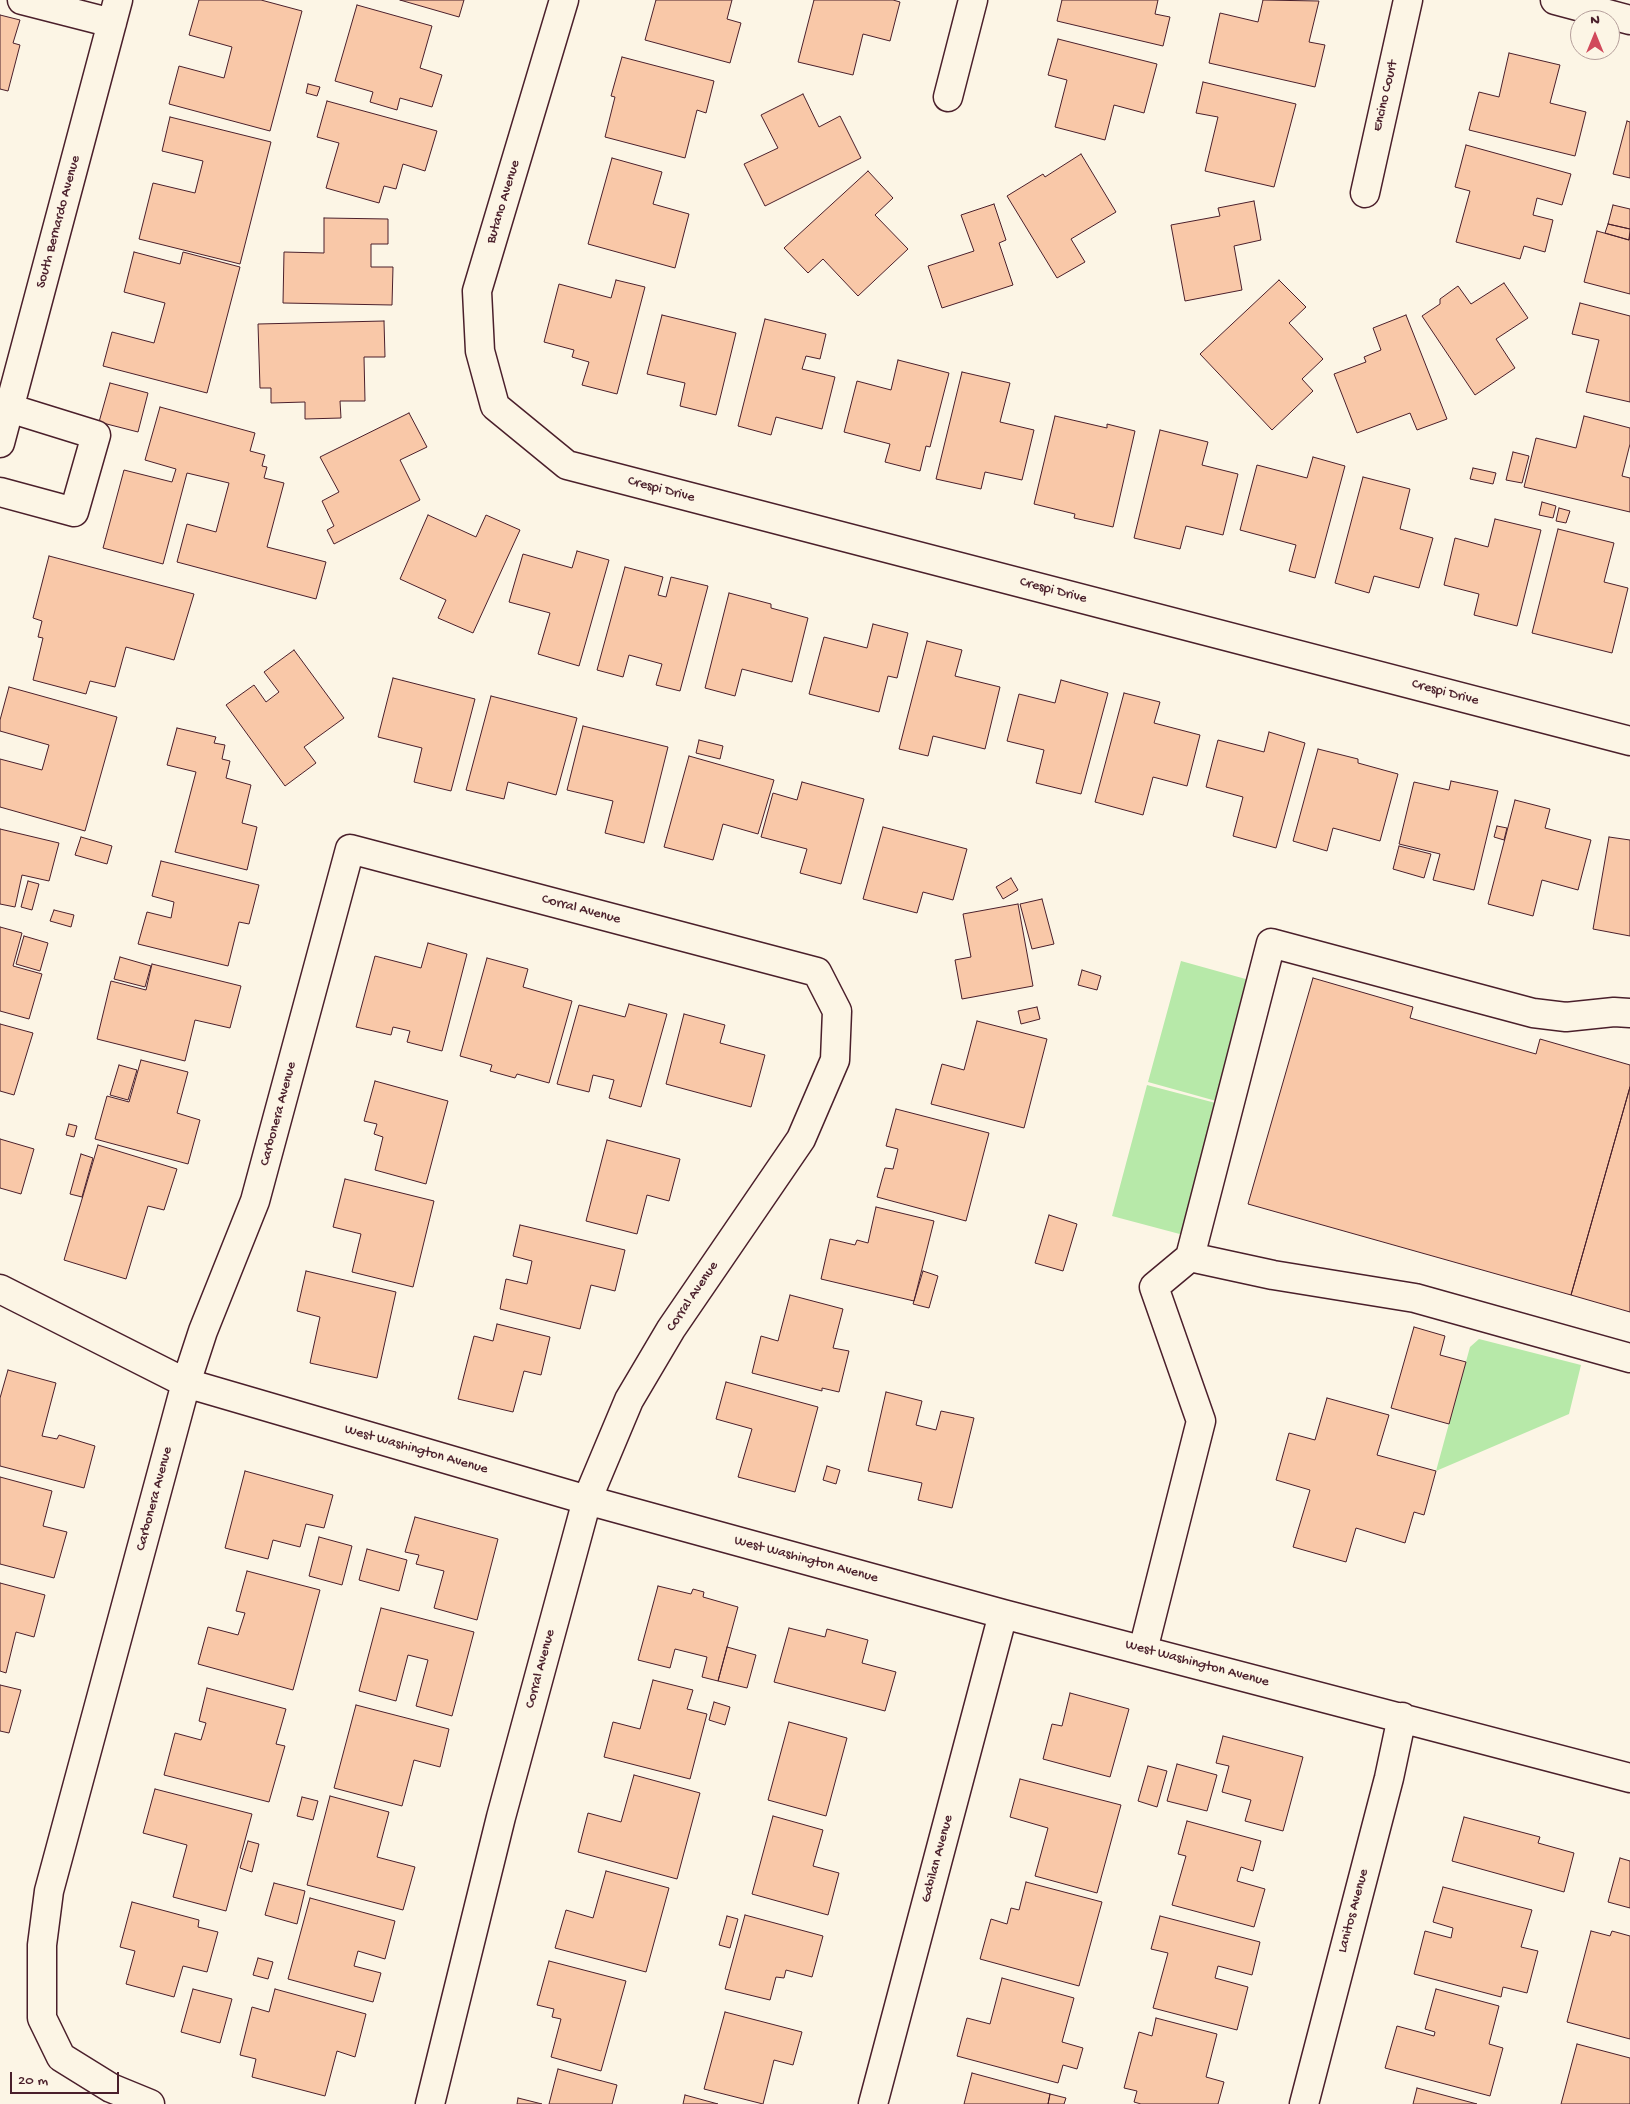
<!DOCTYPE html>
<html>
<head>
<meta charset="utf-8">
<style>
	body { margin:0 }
	#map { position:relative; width:1630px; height:2104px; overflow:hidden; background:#fcf5e5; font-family:"Gochi Hand",sans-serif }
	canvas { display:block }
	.north { position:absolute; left:1570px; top:10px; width:50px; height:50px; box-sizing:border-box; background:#fcf5e5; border:1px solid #b59f9b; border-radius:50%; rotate:0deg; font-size:14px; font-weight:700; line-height:20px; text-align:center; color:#4a1f2b }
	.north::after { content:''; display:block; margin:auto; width:18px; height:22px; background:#d1495b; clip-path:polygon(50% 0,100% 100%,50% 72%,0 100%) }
	.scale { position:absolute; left:10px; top:2072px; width:109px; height:22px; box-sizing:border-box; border:2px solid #4a1f2b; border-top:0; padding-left:6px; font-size:15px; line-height:18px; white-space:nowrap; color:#4a1f2b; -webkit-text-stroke:4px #fcf5e5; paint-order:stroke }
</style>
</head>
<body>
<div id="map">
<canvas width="1630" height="2104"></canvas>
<div class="north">N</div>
<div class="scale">20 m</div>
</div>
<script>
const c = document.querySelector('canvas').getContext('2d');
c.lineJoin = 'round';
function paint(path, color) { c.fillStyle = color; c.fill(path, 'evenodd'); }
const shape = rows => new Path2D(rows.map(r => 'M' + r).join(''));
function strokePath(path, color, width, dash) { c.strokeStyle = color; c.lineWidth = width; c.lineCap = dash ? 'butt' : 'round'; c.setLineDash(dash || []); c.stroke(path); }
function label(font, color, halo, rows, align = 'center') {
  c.font = font + ' "Gochi Hand",sans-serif'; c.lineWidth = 4.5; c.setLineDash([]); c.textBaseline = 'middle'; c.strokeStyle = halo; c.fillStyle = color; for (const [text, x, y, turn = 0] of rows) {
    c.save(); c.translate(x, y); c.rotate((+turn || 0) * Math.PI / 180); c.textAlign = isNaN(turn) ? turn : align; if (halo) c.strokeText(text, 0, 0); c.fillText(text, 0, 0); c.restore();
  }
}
paint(shape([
	[1181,961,1260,983,1227,1104,1148,1082],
	[1147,1085,1227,1106,1191,1237,1112,1216],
	[1479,1339,1581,1365,1569,1414,1436,1471,1470,1347]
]), '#b7e9a9');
const building = shape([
	[199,0,261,0,302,11,270,131,169,104,179,66,224,78,232,47,189,35,199,0],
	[400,0,464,0,459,17,400,0],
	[656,0,732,0,727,19,741,23,730,63,645,40,656,0],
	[814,0,893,0,900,2,890,41,863,34,853,75,798,62,814,0],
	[1062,0,1158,0,1155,14,1170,17,1163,46,1057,21,1062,0],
	[1263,0,1319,1,1309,42,1325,45,1315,87,1209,63,1220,13,1258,22,1263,0],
	[357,5,432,26,420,68,442,75,432,107,400,98,397,110,370,102,373,92,335,81,357,5],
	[0,15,20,20,13,43,20,45,8,91,0,89,0,15],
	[1058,39,1157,64,1144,113,1114,105,1105,140,1055,127,1067,80,1048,75,1058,39],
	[1509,53,1560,65,1550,103,1586,112,1575,156,1469,130,1479,92,1499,97,1509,53],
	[622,57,714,81,706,113,697,110,685,158,605,137,615,97,611,96,622,57],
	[1203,82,1296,104,1274,187,1205,171,1218,117,1196,113,1203,82],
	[308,84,320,87,317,96,306,93,308,84],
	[803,94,819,127,840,116,861,158,765,206,744,164,778,148,761,115,803,94],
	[327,101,437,131,425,171,403,164,396,189,384,186,379,203,326,188,339,143,317,137,327,101],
	[170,117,271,142,240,264,139,239,153,183,195,193,203,161,162,151,170,117],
	[1627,121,1630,122,1630,178,1613,174,1627,121],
	[1466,145,1571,174,1562,205,1537,198,1533,215,1553,220,1545,252,1524,246,1520,259,1456,242,1470,191,1455,187,1466,145],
	[1081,154,1116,212,1071,239,1085,262,1057,278,1007,196,1043,174,1045,177,1081,154],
	[612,158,662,172,653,204,689,214,675,268,588,244,612,158],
	[868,171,893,198,875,215,908,249,858,296,823,259,808,273,784,248,868,171],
	[1254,201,1261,240,1234,246,1242,290,1185,301,1171,225,1220,216,1218,208,1254,201],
	[994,204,1006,240,999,243,1013,285,942,308,928,266,974,251,961,215,994,204],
	[1613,205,1630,209,1630,229,1608,224,1613,205],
	[324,218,388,219,388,244,371,244,371,267,393,267,392,305,283,303,284,252,324,253,324,218],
	[1608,224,1630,229,1629,240,1605,233,1608,224],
	[1597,231,1629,240,1630,234,1630,294,1584,282,1597,231],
	[134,252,180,264,183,252,240,267,207,393,103,366,112,332,154,343,165,303,124,292,134,252],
	[616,280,645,287,617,394,582,385,589,362,572,357,574,350,544,342,559,284,611,298,616,280],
	[1279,280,1306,307,1289,323,1323,359,1302,379,1313,391,1272,430,1200,354,1279,280],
	[1504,283,1528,318,1496,339,1515,368,1475,395,1422,316,1440,304,1440,299,1458,286,1471,304,1504,283],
	[1580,303,1630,316,1630,402,1586,392,1599,340,1572,334,1580,303],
	[662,315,736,333,716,415,680,406,685,383,647,374,662,315],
	[1406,315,1447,419,1417,430,1410,413,1357,433,1334,374,1366,362,1364,357,1381,350,1373,328,1406,315],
	[765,319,826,334,820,359,806,356,802,369,835,377,822,429,776,417,771,435,738,426,765,319],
	[384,321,385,357,364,357,365,401,340,401,341,418,305,419,305,402,271,403,271,388,260,388,258,324,384,321],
	[898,360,949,373,930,447,926,446,920,471,885,462,890,444,844,432,857,381,891,390,898,360],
	[962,372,1010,383,1000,422,1034,430,1022,480,985,472,981,489,936,479,962,372],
	[110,383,148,393,138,432,99,422,110,383],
	[160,407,255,433,250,451,265,455,262,466,267,467,264,478,284,483,267,547,326,562,316,599,177,562,187,524,216,532,229,483,187,473,163,564,103,548,124,470,172,482,176,469,145,460,160,407],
	[409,413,427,447,400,460,420,500,334,544,327,530,334,526,322,501,339,492,320,457,409,413],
	[1055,416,1107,428,1107,424,1135,431,1113,527,1074,518,1075,514,1034,504,1055,416],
	[1584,416,1630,428,1630,444,1622,476,1630,478,1630,512,1524,487,1536,438,1576,448,1584,416],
	[1160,430,1208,442,1202,465,1238,474,1223,535,1186,526,1180,549,1134,538,1160,430],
	[1513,452,1529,456,1522,483,1506,480,1513,452],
	[1313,457,1345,466,1315,578,1289,571,1296,545,1240,530,1257,465,1307,478,1313,457],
	[1473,468,1496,473,1493,484,1470,479,1473,468],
	[1363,477,1410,489,1400,529,1433,538,1419,588,1374,576,1369,593,1335,583,1363,477],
	[1542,502,1556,506,1553,518,1539,515,1542,502],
	[1559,508,1570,511,1566,523,1556,521,1559,508],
	[428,515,476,537,486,515,520,530,473,633,438,618,446,600,400,579,428,515],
	[1495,519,1541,530,1517,626,1474,615,1479,594,1444,585,1455,538,1488,547,1495,519],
	[1558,529,1614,543,1604,582,1628,588,1612,653,1532,633,1558,529],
	[577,551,609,560,579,666,538,654,550,613,509,602,523,554,572,568,577,551],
	[49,556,194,594,174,660,126,647,115,687,90,681,86,694,33,680,43,638,38,637,42,621,33,618,49,556],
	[625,567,663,577,658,595,666,597,671,577,708,586,680,691,656,685,662,664,629,655,623,677,597,670,625,567],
	[729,593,771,604,771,608,808,618,792,682,742,669,735,696,705,688,729,593],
	[873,624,908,633,897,678,888,676,879,712,809,694,824,637,867,648,873,624],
	[927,641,962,650,955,676,1000,687,985,749,933,736,928,756,899,749,927,641],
	[294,650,344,718,304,747,316,763,285,786,226,705,254,685,266,702,279,692,264,672,294,650],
	[393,678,475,699,451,791,414,782,422,748,378,737,393,678],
	[1061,680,1108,693,1081,794,1036,783,1044,750,1007,741,1019,694,1055,703,1061,680],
	[9,687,117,717,85,831,0,807,0,759,42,770,49,745,0,731,0,720,9,687],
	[1124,693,1160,702,1154,723,1200,735,1187,786,1153,777,1143,815,1095,802,1124,693],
	[491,696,577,718,556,795,508,782,504,799,466,790,491,696],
	[583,726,668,747,644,843,605,833,613,801,567,790,583,726],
	[177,728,216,737,214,743,225,745,222,759,230,761,226,778,251,785,242,823,257,827,247,870,175,852,196,772,167,765,177,728],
	[1269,732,1305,743,1276,848,1233,836,1243,797,1206,787,1218,740,1264,752,1269,732],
	[699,740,723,746,720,759,696,753,699,740],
	[1318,749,1358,759,1358,763,1398,774,1380,841,1333,828,1327,851,1293,841,1318,749],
	[689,756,774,780,758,834,723,824,713,860,664,847,689,756],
	[1451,781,1498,791,1474,890,1433,880,1440,854,1399,844,1414,782,1449,790,1451,781],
	[802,782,864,799,841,884,800,873,807,849,761,837,773,793,797,800,802,782],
	[1515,800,1550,809,1545,828,1591,840,1578,890,1542,880,1533,916,1488,904,1515,800],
	[1497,826,1507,828,1504,840,1494,837,1497,826],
	[883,827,967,849,953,900,923,892,917,913,863,899,883,827],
	[0,829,59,843,49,881,22,875,15,907,0,904,0,829],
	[81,837,112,846,107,864,75,855,81,837],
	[1609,837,1630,840,1630,936,1593,929,1609,837],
	[1399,846,1431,854,1424,878,1393,869,1399,846],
	[161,861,259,885,249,924,239,922,228,966,138,944,147,912,171,918,174,902,152,896,161,861],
	[1011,878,1018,890,1003,899,996,887,1011,878],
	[28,881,39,884,32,910,21,907,28,881],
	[1042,899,1054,944,1032,949,1020,904,1042,899],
	[1018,904,1033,986,962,999,955,960,971,957,963,914,1018,904],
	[54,910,74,915,71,927,50,921,54,910],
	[0,927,22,933,13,966,42,974,29,1019,0,1011,0,927],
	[24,936,48,943,40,971,16,964,24,936],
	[428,943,467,954,442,1051,407,1042,410,1031,393,1027,391,1035,356,1027,375,956,421,968,428,943],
	[120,957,151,966,145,987,114,979,120,957],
	[487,958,528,969,523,987,572,1001,549,1083,517,1074,515,1078,490,1071,492,1065,460,1056,487,958],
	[152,964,241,986,230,1028,195,1020,185,1061,97,1039,111,981,146,990,152,964],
	[1082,970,1101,976,1097,990,1078,985,1082,970],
	[1313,978,1413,1007,1410,1018,1536,1054,1540,1039,1630,1065,1630,1087,1571,1295,1248,1204,1313,978],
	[629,1004,667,1014,641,1107,609,1098,614,1080,593,1075,589,1092,557,1084,579,1005,625,1017,629,1004],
	[1037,1007,1040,1019,1021,1024,1018,1011,1037,1007],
	[684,1014,725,1025,720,1043,765,1055,751,1107,666,1084,684,1014],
	[977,1021,1047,1039,1024,1128,931,1104,942,1064,964,1070,977,1021],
	[0,1024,33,1033,14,1095,0,1091,0,1024],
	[141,1060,188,1072,177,1113,200,1120,188,1164,95,1139,107,1096,129,1102,141,1060],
	[119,1065,137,1070,128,1100,110,1095,119,1065],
	[375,1081,448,1101,426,1184,375,1170,383,1137,374,1134,377,1124,364,1121,375,1081],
	[1630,1087,1630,1312,1571,1295,1630,1087],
	[896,1109,989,1133,966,1221,877,1197,885,1168,893,1169,898,1149,886,1146,896,1109],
	[69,1124,77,1126,74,1137,66,1135,69,1124],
	[0,1139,34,1149,21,1194,0,1188,0,1139],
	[607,1140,680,1159,669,1201,647,1195,637,1234,586,1221,607,1140],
	[98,1145,177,1169,164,1210,148,1206,126,1279,64,1260,98,1145],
	[81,1154,93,1158,82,1197,70,1194,81,1154],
	[345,1179,434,1201,413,1287,352,1272,361,1234,333,1227,345,1179],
	[876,1207,934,1221,914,1301,821,1279,830,1239,855,1245,857,1240,868,1243,876,1207],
	[1049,1215,1077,1224,1063,1271,1035,1263,1049,1215],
	[520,1225,625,1250,615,1291,591,1285,580,1329,500,1309,506,1279,527,1284,532,1261,513,1256,520,1225],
	[306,1271,396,1292,377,1378,310,1363,320,1317,297,1311,306,1271],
	[923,1271,938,1276,929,1308,913,1304,923,1271],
	[790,1295,843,1309,833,1348,849,1351,839,1392,822,1388,822,1391,752,1373,761,1336,778,1341,790,1295],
	[497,1324,550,1337,541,1375,524,1371,513,1412,458,1399,474,1336,493,1341,497,1324],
	[1414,1327,1445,1336,1440,1355,1466,1362,1449,1424,1391,1408,1414,1327],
	[8,1370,56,1383,42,1436,57,1439,59,1435,95,1446,84,1488,0,1466,0,1398,8,1370],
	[726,1382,818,1407,795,1492,738,1477,752,1429,716,1419,726,1382],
	[886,1392,922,1401,916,1425,936,1430,941,1411,974,1418,952,1508,918,1500,922,1483,868,1471,886,1392],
	[1327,1398,1389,1415,1377,1455,1436,1471,1424,1515,1414,1512,1405,1543,1356,1528,1346,1562,1293,1547,1310,1490,1276,1480,1289,1433,1315,1440,1327,1398],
	[827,1466,840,1470,836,1484,823,1480,827,1466],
	[245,1471,333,1495,324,1528,306,1524,300,1547,273,1540,268,1559,225,1548,245,1471],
	[0,1477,52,1491,43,1526,67,1532,54,1578,0,1564,0,1477],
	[415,1517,498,1539,477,1620,434,1608,444,1571,416,1564,419,1555,405,1552,415,1517],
	[319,1537,352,1546,342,1585,309,1576,319,1537],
	[367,1549,407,1560,399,1591,359,1580,367,1549],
	[247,1571,320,1590,293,1690,198,1664,208,1627,238,1635,245,1613,236,1611,247,1571],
	[0,1583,45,1595,34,1637,16,1632,6,1673,0,1671,0,1583],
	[658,1586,691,1594,693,1589,704,1592,703,1597,738,1607,718,1681,702,1677,707,1657,675,1649,670,1668,638,1660,658,1586],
	[381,1608,474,1632,452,1716,416,1706,428,1660,408,1655,396,1701,359,1691,381,1608],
	[789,1628,825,1637,827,1629,868,1640,862,1663,896,1672,885,1711,774,1682,789,1628],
	[727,1647,756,1655,747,1688,718,1681,727,1647],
	[653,1680,693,1690,687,1709,707,1714,690,1779,604,1757,613,1722,640,1729,653,1680],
	[0,1685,21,1690,9,1733,0,1731,0,1685],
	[207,1688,286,1709,276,1744,285,1746,269,1802,164,1775,175,1733,201,1740,206,1723,199,1721,207,1688],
	[1070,1693,1129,1709,1110,1777,1043,1759,1052,1724,1062,1726,1070,1693],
	[714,1702,730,1707,725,1725,709,1720,714,1702],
	[356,1705,449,1729,440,1767,414,1760,402,1806,334,1788,356,1705],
	[789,1722,847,1738,826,1816,768,1800,789,1722],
	[1223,1736,1303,1757,1283,1831,1245,1821,1251,1800,1222,1792,1229,1766,1216,1763,1223,1736],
	[1177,1764,1217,1775,1207,1811,1167,1801,1177,1764],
	[1148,1766,1167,1771,1157,1807,1138,1801,1148,1766],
	[634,1775,700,1793,677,1879,578,1852,588,1813,621,1822,634,1775],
	[1020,1779,1121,1805,1097,1893,1035,1876,1048,1828,1010,1817,1020,1779],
	[155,1789,252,1814,226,1911,173,1897,187,1845,143,1833,155,1789],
	[330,1796,389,1812,377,1857,415,1867,403,1910,307,1885,330,1796],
	[302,1797,318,1801,313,1820,297,1816,302,1797],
	[773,1816,823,1830,813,1866,839,1873,828,1915,752,1894,773,1816],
	[1464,1817,1540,1837,1538,1843,1574,1853,1564,1892,1452,1861,1464,1817],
	[1187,1821,1261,1841,1253,1871,1241,1867,1237,1881,1265,1889,1254,1927,1172,1905,1186,1856,1178,1854,1187,1821],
	[248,1841,259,1844,252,1872,240,1868,248,1841],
	[1620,1858,1630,1861,1630,1908,1608,1902,1620,1858],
	[606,1871,669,1888,646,1972,555,1948,566,1910,593,1918,606,1871],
	[1026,1882,1102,1902,1079,1986,980,1959,991,1919,1007,1924,1011,1908,1019,1910,1026,1882],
	[274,1883,305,1891,297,1924,265,1915,274,1883],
	[1443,1887,1532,1910,1521,1947,1538,1951,1527,1993,1503,1987,1501,1997,1414,1974,1425,1931,1451,1938,1453,1928,1433,1922,1443,1887],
	[310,1898,395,1921,385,1959,358,1951,354,1966,381,1973,373,2002,288,1979,310,1898],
	[132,1902,199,1920,198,1927,218,1932,207,1972,183,1966,174,1997,126,1984,135,1951,120,1947,132,1902],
	[745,1915,823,1936,812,1977,786,1970,784,1978,776,1977,770,2000,725,1989,745,1915],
	[727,1916,738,1919,730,1948,719,1945,727,1916],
	[1160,1916,1260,1942,1252,1975,1218,1966,1215,1978,1248,1987,1237,2030,1153,2008,1168,1953,1151,1949,1160,1916],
	[1591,1931,1610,1936,1612,1931,1630,1936,1630,2039,1567,2022,1591,1931],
	[258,1958,273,1962,268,1979,253,1975,258,1958],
	[549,1961,626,1981,601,2071,551,2057,561,2019,552,2017,554,2009,537,2005,549,1961],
	[1002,1978,1074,1998,1062,2042,1083,2048,1077,2069,1063,2065,1058,2083,957,2056,967,2018,990,2024,1002,1978],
	[193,1989,232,1999,220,2043,181,2032,193,1989],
	[275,1989,366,2014,355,2057,337,2051,325,2096,252,2077,256,2059,240,2055,252,2007,269,2012,275,1989],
	[1436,1989,1499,2006,1489,2044,1503,2048,1490,2096,1385,2068,1397,2026,1434,2036,1435,2032,1425,2029,1436,1989],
	[725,2012,802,2032,793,2065,774,2060,763,2104,704,2089,725,2012],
	[1156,2018,1217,2034,1206,2077,1224,2082,1218,2104,1141,2104,1134,2102,1137,2091,1124,2088,1139,2032,1152,2036,1156,2018],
	[1577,2044,1630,2058,1630,2104,1561,2104,1577,2044],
	[558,2069,617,2085,612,2104,549,2104,558,2069],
	[972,2073,1050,2094,1048,2104,964,2104,972,2073],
	[1417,2088,1477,2104,1413,2104,1417,2088],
	[1050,2094,1066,2098,1064,2104,1048,2104,1050,2094],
	[685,2095,718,2104,683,2104,685,2095],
	[518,2098,542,2104,517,2104,518,2098]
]);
paint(building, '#f9c8a8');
strokePath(building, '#4a1f2b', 1);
const minor = shape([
	[22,0,112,23],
	[564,0,477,291,480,351,495,406,567,465,1630,741],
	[1555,0,1630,20],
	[948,97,973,0],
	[1365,193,1408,0],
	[0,443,118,0],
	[0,492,74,512,96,435,9,408],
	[1190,1257,1273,1275,1415,1298,1630,1358],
	[0,1289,186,1383,587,1500,1003,1614,1630,1778],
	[1143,1650,1201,1421,1154,1287,1190,1257,1271,943,1533,1013,1566,1017,1614,1012,1630,1013],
	[150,2104,111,2088,61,2057,42,2018,42,1945,49,1891,186,1383,203,1331,255,1201,350,849,817,972,837,1011,835,1060,801,1139,671,1329,629,1400,587,1500,501,1817,430,2104],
	[873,2104,1003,1614],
	[1304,2104,1389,1778,1402,1717]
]);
strokePath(minor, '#4a1f2b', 31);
strokePath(minor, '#fcf5e5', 28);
label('14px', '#4a1f2b', '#fcf5e5', [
	["Encino Court",1386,96,-77],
	["Butano Avenue",504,202,-73],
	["South Bernardo Avenue",59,222,-75],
	["Crespi Drive",661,490,15],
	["Crespi Drive",1053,591,15],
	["Crespi Drive",1445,693,15],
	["Corral Avenue",581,910,15],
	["Carbonera Avenue",279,1114,-75],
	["Corral Avenue",693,1297,-56],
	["West Washington Avenue",416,1450,16],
	["Carbonera Avenue",155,1499,-75],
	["West Washington Avenue",806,1560,15],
	["West Washington Avenue",1197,1664,15],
	["Corral Avenue",541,1669,-75],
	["Gabilan Avenue",938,1859,-75],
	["Lanitos Avenue",1354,1911,-75]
]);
</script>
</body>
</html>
